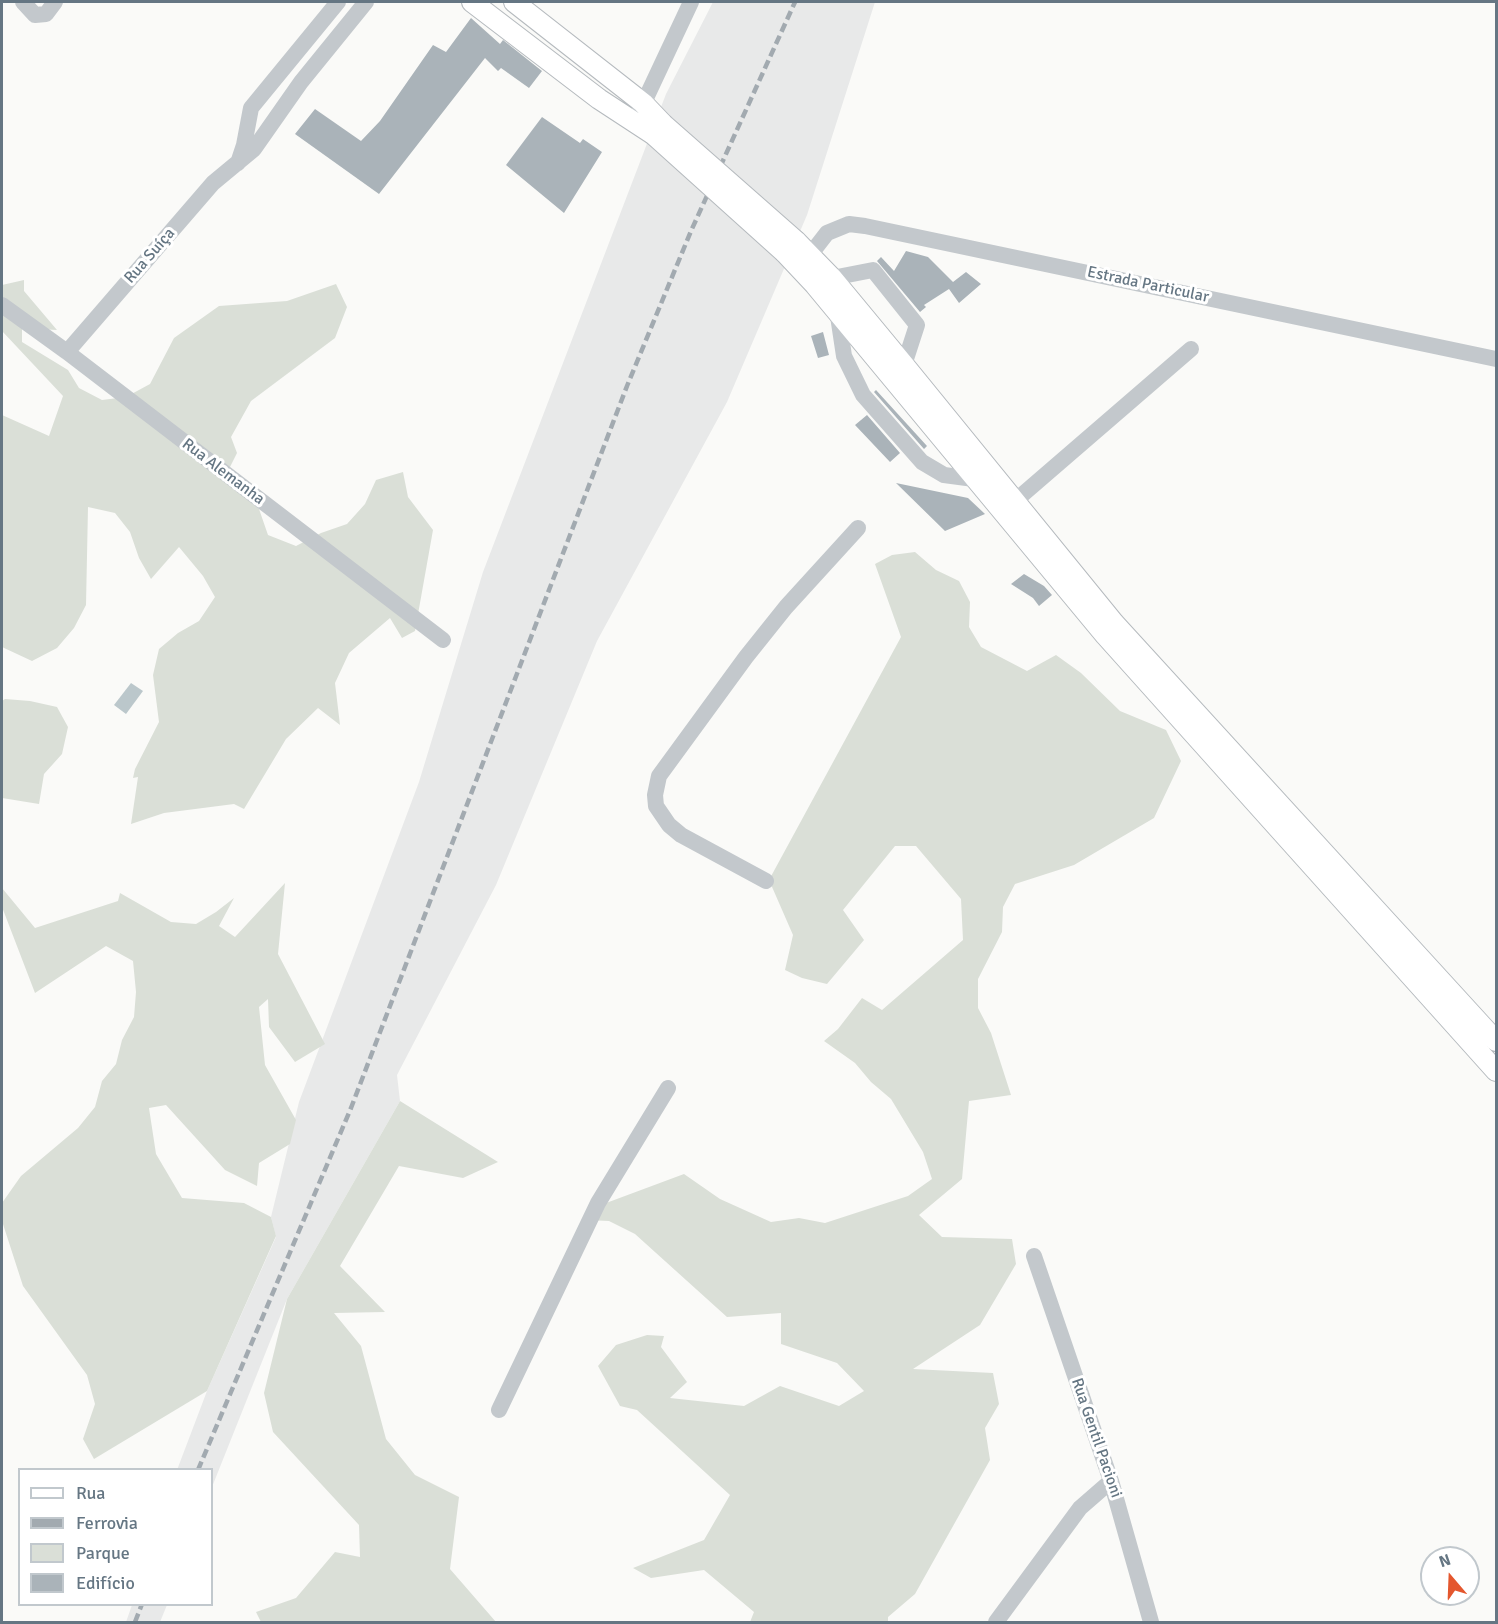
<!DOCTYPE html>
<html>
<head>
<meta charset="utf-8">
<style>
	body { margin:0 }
	#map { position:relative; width:1498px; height:1624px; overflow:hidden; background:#fafaf8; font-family:Signika,sans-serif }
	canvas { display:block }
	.frame { position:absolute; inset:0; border:3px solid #657683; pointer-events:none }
	.legend { position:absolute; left:18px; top:1468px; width:195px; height:138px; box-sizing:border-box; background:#fff; border:2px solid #c1c8cd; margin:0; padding:8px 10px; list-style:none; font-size:18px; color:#657683 }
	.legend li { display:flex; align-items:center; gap:12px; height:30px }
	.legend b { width:30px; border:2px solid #c1c8cd }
	.north { position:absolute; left:1420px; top:1546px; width:60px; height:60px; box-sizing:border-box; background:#fff; border:2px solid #c1c8cd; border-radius:50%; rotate:341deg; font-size:16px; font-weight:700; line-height:24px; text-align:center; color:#657683 }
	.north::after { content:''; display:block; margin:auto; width:21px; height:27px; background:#e4572e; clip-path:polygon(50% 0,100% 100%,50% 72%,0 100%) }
</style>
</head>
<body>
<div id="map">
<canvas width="1498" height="1624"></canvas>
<div class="frame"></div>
<ul class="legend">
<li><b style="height:8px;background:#fff"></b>Rua</li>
<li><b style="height:8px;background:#a2aab0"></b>Ferrovia</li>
<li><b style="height:16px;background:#dadfd7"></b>Parque</li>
<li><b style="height:16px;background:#aab3b9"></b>Edifício</li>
</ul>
<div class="north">N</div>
</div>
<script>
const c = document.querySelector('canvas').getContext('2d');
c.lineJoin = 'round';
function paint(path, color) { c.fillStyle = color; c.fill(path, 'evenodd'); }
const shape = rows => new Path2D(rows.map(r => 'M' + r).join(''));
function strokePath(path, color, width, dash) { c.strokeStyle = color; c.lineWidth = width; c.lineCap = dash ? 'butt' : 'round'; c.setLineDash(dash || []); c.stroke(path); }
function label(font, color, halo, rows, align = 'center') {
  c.font = font + ' Signika,sans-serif'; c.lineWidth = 6; c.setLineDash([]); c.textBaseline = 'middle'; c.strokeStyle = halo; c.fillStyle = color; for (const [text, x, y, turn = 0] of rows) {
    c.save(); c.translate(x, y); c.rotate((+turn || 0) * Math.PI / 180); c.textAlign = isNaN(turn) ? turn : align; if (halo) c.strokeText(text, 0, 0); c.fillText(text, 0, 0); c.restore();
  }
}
paint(shape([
	[713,2,875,2,807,215,727,402,597,641,496,885,397,1075,400,1101,287,1299,212,1487,212,1470,177,1470,207,1391,276,1237,271,1217,299,1102,419,782,483,572,666,94],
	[132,1605,132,1604,167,1605,160,1622,126,1622]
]), '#e8e9e9');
paint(shape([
	[24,280,24,291,57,330,22,328,22,342,68,370,79,388,102,400,126,397,150,384,174,338,219,306,287,301,336,284,347,307,335,338,251,401,231,437,237,453,225,477,259,509,268,535,296,546,321,533,347,524,365,504,376,480,403,472,408,497,433,530,415,631,402,638,390,618,349,653,335,683,340,725,318,708,286,739,244,809,234,804,164,813,131,824,138,777,133,778,135,769,159,722,153,675,159,649,178,633,199,621,215,597,203,576,179,547,151,579,139,558,130,532,115,513,88,507,86,605,74,628,57,648,32,661,2,647,2,415,49,436,63,396,2,331,2,285],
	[915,552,936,570,959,581,970,602,969,627,981,647,1027,671,1056,655,1081,673,1120,711,1166,730,1181,761,1154,818,1074,865,1015,884,1003,907,1002,932,978,979,978,1008,991,1033,1011,1095,969,1101,962,1179,919,1215,942,1237,1012,1239,1016,1264,980,1325,913,1369,993,1373,999,1404,985,1428,990,1460,915,1594,888,1617,888,1622,750,1622,754,1612,704,1570,651,1578,633,1568,704,1540,730,1495,637,1410,620,1406,598,1366,616,1345,647,1335,664,1336,661,1347,687,1382,670,1398,744,1406,780,1386,839,1406,864,1391,837,1363,781,1344,781,1313,727,1317,635,1234,609,1221,586,1220,590,1209,684,1174,720,1199,771,1222,799,1218,825,1223,908,1196,932,1179,923,1152,891,1099,871,1082,855,1063,824,1041,838,1029,862,998,882,1010,963,940,961,899,916,846,895,846,843,910,864,940,827,984,802,978,785,970,793,935,769,880,901,637,875,564,892,555],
	[5,699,30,701,57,707,68,727,62,754,44,774,39,804,2,798,2,701],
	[285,883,278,954,325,1044,295,1062,269,1027,268,999,259,1007,265,1065,296,1120,290,1144,259,1163,257,1186,225,1170,166,1105,149,1108,156,1154,182,1198,244,1203,271,1217,276,1236,207,1391,94,1459,83,1439,95,1404,87,1375,23,1286,2,1221,2,1203,21,1176,78,1128,95,1107,102,1081,116,1064,122,1040,134,1017,136,992,133,961,106,946,35,993,2,907,2,888,35,928,118,901,120,893,171,922,196,924,216,912,234,898,219,926,235,937],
	[400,1101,498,1162,463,1178,399,1166,340,1266,385,1312,334,1313,361,1346,386,1439,415,1475,459,1497,450,1569,496,1622,261,1622,256,1612,296,1598,335,1552,360,1557,359,1525,273,1432,264,1393,287,1299]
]), '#dadfd7');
paint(shape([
	[131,683,143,691,126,714,114,705]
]), '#bbc7cb');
paint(shape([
	[471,18,500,44,503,40,542,71,529,88,501,68,498,71,485,58,379,194,295,134,315,109,361,141,380,121,433,45,446,52],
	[542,117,580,143,583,139,602,152,564,213,506,165],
	[906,251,928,257,953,282,966,272,981,284,959,303,949,289,924,305,926,307,920,312,877,261,881,257,894,271],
	[823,332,829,355,818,358,811,336],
	[876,390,927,446,924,449,874,392],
	[867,415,900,453,890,462,855,425],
	[896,483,968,498,985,514,945,531],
	[1024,574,1044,586,1052,595,1039,606,1033,598,1011,584]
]), '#aab3b9');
const major = shape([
	[472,2,599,99,654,135],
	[514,2,643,103,663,124],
	[796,241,832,278,904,365,1114,623,1496,1041],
	[784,252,815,285,1105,635,1496,1071]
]);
strokePath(major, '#b5babe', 22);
strokePath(shape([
	[23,2,35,15,46,14,55,2],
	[638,115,691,2],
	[238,163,244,145,251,108,338,2],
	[803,264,827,233,849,224,865,226,1496,359],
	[832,278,873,270,917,325,904,365],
	[2,305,67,352,443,640],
	[838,316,844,356,863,395,922,462,944,475,974,479],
	[67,352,213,183,254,149,301,82,366,2],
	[1015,501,1191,349],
	[766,881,681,835,669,825,656,806,655,795,659,776,746,657,786,607,858,528],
	[1034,1256,1111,1481,1151,1622],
	[499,1410,598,1203,668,1088],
	[996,1622,1080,1508,1111,1481]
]), '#c3c8cc', 16);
strokePath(major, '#fff', 20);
strokePath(shape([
	[198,1470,351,1108,627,386,691,231,795,2],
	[135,1622,142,1604]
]), '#a2aab0', 4.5, [9, 4.5]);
const majorBridge = shape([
	[663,124,796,241],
	[654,135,784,252]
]);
strokePath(majorBridge, '#b5babe', 22, []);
strokePath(majorBridge, '#fff', 20);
label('16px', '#657683', '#fff', [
	["Rua Suíça",150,256,-49],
	["Estrada Particular",1148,285,12],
	["Rua Alemanha",223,472,37],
	["Rua Gentil Pacioni",1096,1438,71]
]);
</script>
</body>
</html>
